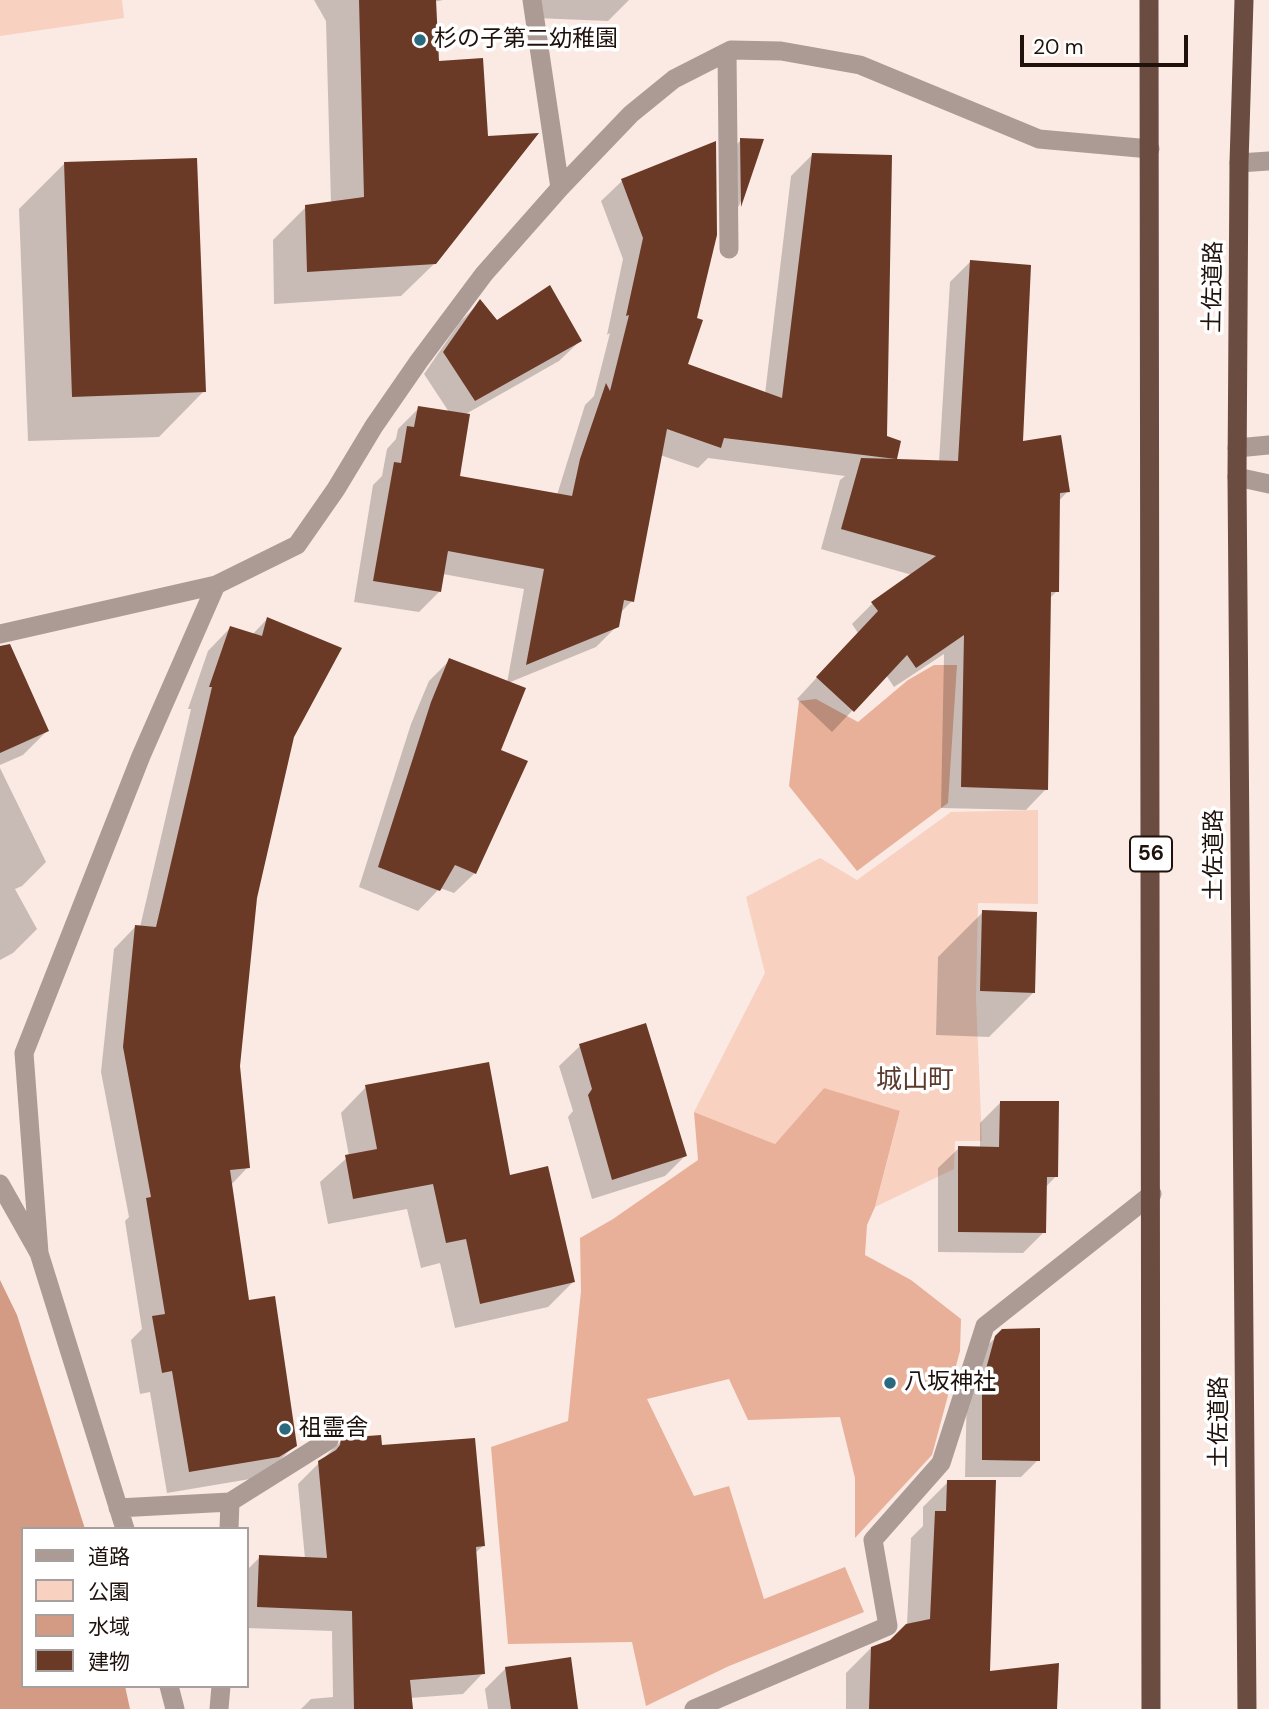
<!DOCTYPE html>
<html>
<head>
<meta charset="utf-8">
<style>
	body { margin:0 }
	#map { position:relative; width:1269px; height:1709px; overflow:hidden; background:#faeae3; font-family:"DM Sans","Noto Sans JP",sans-serif }
	canvas { display:block }
	.legend { position:absolute; left:21px; top:1527px; width:228px; height:161px; box-sizing:border-box; background:#fff; border:2px solid #a5a09e; margin:0; padding:9px 12px; list-style:none; font-size:21px; color:#1f120d }
	.legend li { display:flex; align-items:center; gap:14px; height:35px }
	.legend b { width:35px; border:2px solid #a5a09e }
	.scale { position:absolute; left:1020px; top:35px; width:168px; height:32px; box-sizing:border-box; border:4px solid #1f120d; border-top:0; padding-left:9px; font-size:21px; line-height:24px; white-space:nowrap; color:#1f120d; -webkit-text-stroke:5px #fff; paint-order:stroke }
</style>
</head>
<body>
<div id="map">
<canvas width="1269" height="1709"></canvas>
<ul class="legend">
<li><b style="height:9px;background:#ac9b95"></b>道路</li>
<li><b style="height:19px;background:#f9d1c1"></b>公園</li>
<li><b style="height:19px;background:#d39b84"></b>水域</li>
<li><b style="height:19px;background:#6a3a26"></b>建物</li>
</ul>
<div class="scale">20 m</div>
</div>
<script>
const c = document.querySelector('canvas').getContext('2d');
c.lineJoin = 'round';
function paint(path, color) { c.fillStyle = color; c.fill(path, 'evenodd'); }
const shape = rows => new Path2D(rows.map(r => 'M' + r).join(''));
function strokePath(path, color, width, dash) { c.strokeStyle = color; c.lineWidth = width; c.lineCap = dash ? 'butt' : 'round'; c.setLineDash(dash || []); c.stroke(path); }
function label(font, color, halo, rows, align = 'center') {
  c.font = font + ' "DM Sans","Noto Sans JP",sans-serif'; c.lineWidth = 7; c.setLineDash([]); c.textBaseline = 'middle'; c.strokeStyle = halo; c.fillStyle = color; for (const [text, x, y, turn = 0] of rows) {
    c.save(); c.translate(x, y); c.rotate((+turn || 0) * Math.PI / 180); c.textAlign = isNaN(turn) ? turn : align; if (halo) c.strokeText(text, 0, 0); c.fillText(text, 0, 0); c.restore();
  }
}
paint(shape([
	[0,0,122,0,124,18,0,36],
	[1038,810,1038,904,978,903,976,998,982,1141,955,1141,954,1169,875,1207,900,1112,824,1088,775,1144,694,1112,765,973,746,897,820,858,857,880,951,812]
]), '#f9d1c1');
paint(shape([
	[934,665,957,665,948,803,857,871,789,786,799,701,816,699,858,722,908,680],
	[824,1088,900,1111,875,1207,867,1225,865,1255,911,1280,961,1319,960,1351,932,1455,855,1538,855,1478,840,1417,748,1420,729,1379,647,1399,694,1496,729,1486,764,1599,845,1567,864,1612,729,1666,646,1706,632,1642,508,1644,491,1447,568,1421,581,1291,580,1238,613,1219,698,1160,694,1112,775,1144]
]), '#e9b099');
paint(shape([
	[0,1280,17,1315,85,1529,23,1529,23,1686,125,1686,130,1709,0,1709]
]), '#d39b84');
paint(shape([
	[314,0,443,0,434,2,438,63,435,263,401,296,274,304,273,240,306,207,331,203,326,21],
	[535,0,629,0,608,21,536,18],
	[741,140,761,141,739,206,721,224,720,161],
	[714,144,686,365,765,394,791,176,812,155,886,437,899,442,895,461,939,462,950,282,971,261,1021,443,1068,491,1058,502,1057,591,1049,599,1046,789,1026,810,941,808,944,654,894,687,886,675,832,732,797,699,858,633,852,624,873,603,912,575,821,549,840,480,845,476,708,458,698,468,660,455,632,601,619,614,617,626,596,647,508,683,499,751,475,873,454,893,440,888,418,911,359,887,411,724,429,681,450,660,507,683,524,589,443,574,440,591,419,612,354,602,373,485,382,476,387,449,396,439,398,429,419,408,449,412,424,374,460,322,480,302,496,322,580,341,559,361,464,415,458,478,557,495,585,405,594,396,610,333,607,335,623,259,601,201,622,181],
	[64,164,204,391,159,437,28,441,19,209],
	[267,619,293,737,255,898,238,1066,248,1167,231,1185,248,1302,295,1445,273,1467,256,1478,167,1493,150,1392,140,1394,131,1340,142,1329,125,1221,129,1217,101,1072,114,949,136,926,140,927,191,709,188,709,208,651,230,628,252,635],
	[0,657,47,731,23,755,0,765],
	[0,768,46,862,22,886,15,889,37,929,13,953,0,960],
	[983,912,1034,992,989,1037,936,1035,938,957],
	[580,1046,685,1156,665,1176,592,1199,568,1117,573,1111,559,1066],
	[366,1087,509,1177,573,1282,548,1307,455,1328,440,1263,421,1268,407,1209,328,1224,320,1182,349,1156,341,1113],
	[1001,1102,1056,1176,1045,1188,1044,1232,1023,1253,938,1252,938,1168,959,1148,980,1148,980,1123],
	[1003,1330,1038,1460,1021,1477,965,1477,967,1389,978,1355],
	[342,1440,381,1447,483,1546,474,1554,483,1673,463,1694,410,1698,411,1709,301,1709,311,1699,333,1697,332,1631,247,1628,247,1570,260,1557,305,1559,298,1484],
	[948,1482,989,1673,1055,1709,846,1709,846,1673,871,1648,890,1642,907,1625,911,1538,923,1526,923,1507],
	[506,1668,576,1709,488,1709,485,1689]
]), '#0003');
paint(shape([
	[359,0,436,0,439,61,483,58,488,136,539,133,436,264,307,272,305,205,364,197],
	[740,138,764,139,741,207],
	[716,141,717,235,697,318,703,320,688,364,782,398,812,153,892,155,887,436,901,441,897,459,958,461,970,260,1031,265,1023,441,1061,435,1070,492,1060,493,1059,592,1051,592,1048,790,961,787,964,635,916,668,907,655,854,712,816,677,878,611,871,602,936,556,841,529,861,458,896,459,724,438,721,448,667,429,634,602,624,600,619,627,526,665,544,569,448,551,441,592,373,581,394,462,401,463,407,426,414,427,418,406,470,414,460,476,572,496,580,459,606,383,610,391,629,315,626,316,643,238,621,179],
	[197,158,206,392,72,397,64,162],
	[550,285,582,341,475,401,443,352,480,299,497,320],
	[267,617,342,648,294,737,257,898,240,1066,250,1168,230,1170,249,1300,275,1296,297,1446,279,1457,189,1472,172,1371,162,1373,152,1316,165,1314,146,1198,151,1197,123,1047,135,925,156,927,212,687,209,687,230,626,262,636],
	[10,644,49,731,0,753,0,646],
	[449,658,526,688,501,750,528,761,476,874,455,865,440,891,378,867,431,702],
	[982,910,1037,912,1035,993,980,991],
	[646,1023,687,1156,612,1180,588,1095,592,1089,579,1044],
	[489,1062,510,1175,548,1166,575,1282,480,1304,466,1239,446,1243,433,1184,353,1199,345,1155,377,1149,365,1085],
	[1000,1101,1059,1101,1058,1177,1047,1177,1046,1233,958,1232,958,1146,999,1147],
	[1040,1328,1040,1461,982,1460,982,1375,986,1369,995,1336,1002,1329],
	[381,1435,382,1445,475,1438,485,1546,476,1547,485,1674,410,1680,413,1709,354,1709,352,1611,257,1607,259,1555,327,1558,318,1461,336,1450,340,1445,341,1438],
	[947,1480,996,1480,990,1671,1059,1663,1057,1709,869,1709,871,1647,890,1640,906,1624,930,1619,935,1511,946,1511],
	[571,1657,578,1709,511,1709,505,1667]
]), '#6a3a26');
strokePath(shape([
	[1237,448,1269,445]
]), '#ac9b95', 19);
strokePath(shape([
	[532,0,560,188],
	[727,52,729,249],
	[1239,163,1269,161],
	[1237,477,1269,484],
	[0,634,216,585,297,545,336,489,374,426,419,361,484,274,560,188,631,114,674,79,731,50,781,51,860,65,1039,139,1150,149],
	[0,1184,39,1253,125,1529],
	[39,1253,24,1053,141,756,216,585],
	[118,1508,230,1502],
	[229,1529,230,1502,329,1440],
	[169,1686,175,1709],
	[219,1709,221,1686],
	[694,1709,888,1626,873,1540,941,1463,985,1326,1152,1194]
]), '#ac9b95', 19);
strokePath(shape([
	[1149,0,1151,1709],
	[1244,0,1239,163,1237,477,1247,1709]
]), '#6a4c40', 19);
for (const [x, y, r, color] of [
	[420,40,7,"#2a697e"],
	[890,1383,7,"#2a697e"],
	[285,1429,7,"#2a697e"]
]) { const dot = new Path2D(); dot.arc(x, y, r, 0, 2 * Math.PI); c.fillStyle = color; c.fill(dot); strokePath(dot, '#fff', 2.5); }
for (const [x, y, w] of [
	[1151,854,42]
]) { const box = new Path2D(); box.roundRect(x - w / 2, y - 17.5, w, 35, 5); c.fillStyle = '#fff'; c.fill(box); strokePath(box, '#1f120d', 2); }
label('bold 21px', '#1f120d', null, [
	["56",1151,854]
]);
label('23px', '#1f120d', '#fff', [
	["杉の子第二幼稚園",434,40],
	["八坂神社",904,1383],
	["祖霊舎",299,1429]
], 'left');
label('23px', '#1f120d', '#fff', [
	["土佐道路",1214,287,-89],
	["土佐道路",1215,855,-90],
	["土佐道路",1220,1422,-90]
]);
label('26px', '#593a2d', '#fff', [
	["城山町",915,1081]
]);
</script>
</body>
</html>
